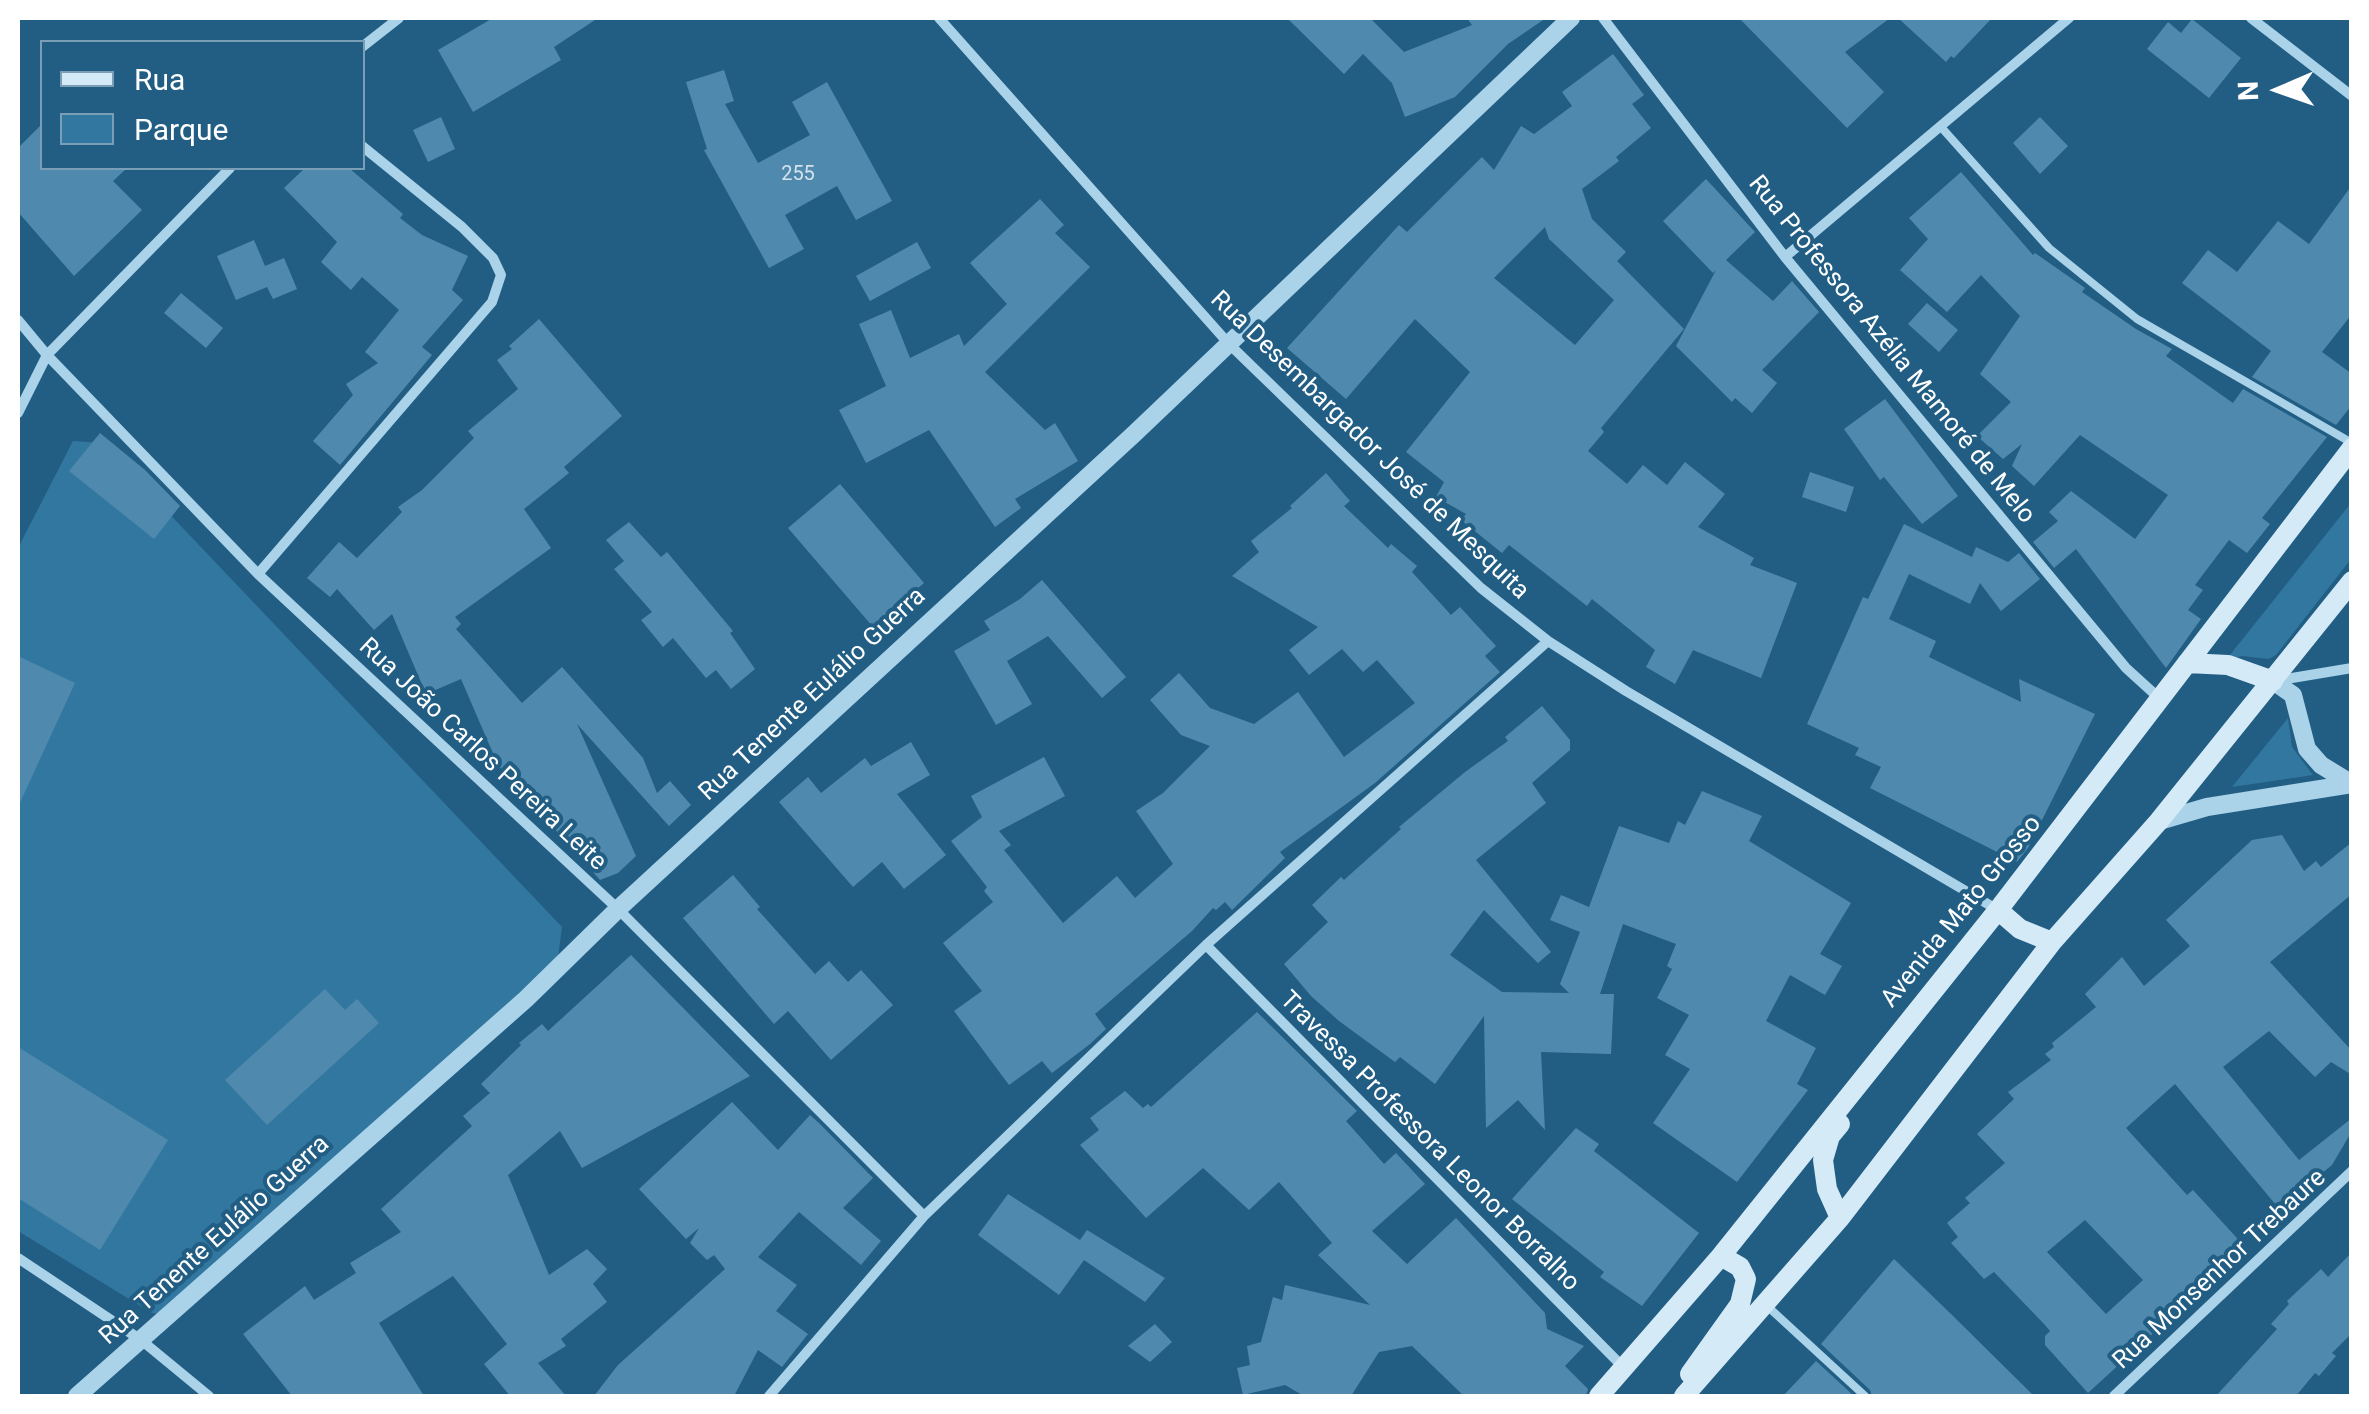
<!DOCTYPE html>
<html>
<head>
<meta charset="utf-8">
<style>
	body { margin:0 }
	#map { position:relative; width:2369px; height:1414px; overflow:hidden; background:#225e84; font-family:Roboto,sans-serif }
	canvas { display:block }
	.frame { position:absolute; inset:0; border:20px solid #fff; pointer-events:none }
	.legend { position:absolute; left:40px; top:40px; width:325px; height:130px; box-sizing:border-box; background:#225e84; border:2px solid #7a9eb5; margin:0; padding:12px 18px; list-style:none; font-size:30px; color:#fff }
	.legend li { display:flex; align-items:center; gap:20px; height:50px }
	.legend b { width:50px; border:2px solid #7a9eb5 }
	.north { position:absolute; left:2229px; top:40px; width:100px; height:100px; -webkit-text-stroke:8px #225e84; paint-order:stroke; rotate:268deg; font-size:28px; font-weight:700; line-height:40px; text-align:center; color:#fff }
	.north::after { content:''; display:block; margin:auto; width:35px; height:45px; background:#fff; clip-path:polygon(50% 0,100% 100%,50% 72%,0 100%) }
</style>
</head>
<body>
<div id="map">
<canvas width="2369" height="1414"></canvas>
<div class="frame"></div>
<ul class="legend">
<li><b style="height:12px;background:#d5eaf7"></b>Rua</li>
<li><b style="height:28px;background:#3277a0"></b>Parque</li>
</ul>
<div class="north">N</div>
</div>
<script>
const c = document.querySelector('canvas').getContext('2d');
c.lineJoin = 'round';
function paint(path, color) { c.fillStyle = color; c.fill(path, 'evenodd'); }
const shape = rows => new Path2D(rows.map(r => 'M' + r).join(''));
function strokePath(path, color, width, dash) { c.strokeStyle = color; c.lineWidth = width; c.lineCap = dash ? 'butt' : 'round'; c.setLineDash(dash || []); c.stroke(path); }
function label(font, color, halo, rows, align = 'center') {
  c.font = font + ' Roboto,sans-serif'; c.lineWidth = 8; c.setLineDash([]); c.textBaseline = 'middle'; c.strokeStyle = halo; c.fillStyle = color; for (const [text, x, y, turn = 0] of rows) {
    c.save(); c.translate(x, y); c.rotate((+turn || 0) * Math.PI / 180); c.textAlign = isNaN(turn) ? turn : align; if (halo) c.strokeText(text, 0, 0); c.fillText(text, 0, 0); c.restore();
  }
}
paint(shape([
	[73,441,102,443,562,927,557,965,180,1317,152,1313,18,1231,18,548],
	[2351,503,2351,559,2276,655,2269,659,2242,656,2226,660],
	[2288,718,2292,747,2313,775,2232,787]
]), '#3277a0');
paint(shape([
	[493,18,598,18,554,47,561,60,473,112,438,50],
	[1287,18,1370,18,1404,52,1472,25,1467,18,1546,18,1508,44,1455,97,1405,117,1392,83,1363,54,1344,74],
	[1739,18,1890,18,1845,52,1884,92,1847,128],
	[1898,18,1992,18,1954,58,1951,56,1946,62],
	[2192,19,2241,58,2209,98,2147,49,2168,22,2181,33],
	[1613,54,1644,95,1632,104,1651,128,1616,157,1619,161,1582,189,1592,219,1626,252,1617,261,1684,329,1601,428,1604,432,1588,451,1627,484,1643,465,1667,485,1685,462,1725,494,1698,527,1754,558,1750,565,1797,583,1761,678,1693,650,1675,684,1646,667,1655,650,1592,599,1587,606,1509,545,1502,553,1461,520,1466,514,1436,497,1444,482,1406,452,1470,372,1415,319,1346,399,1287,348,1399,225,1407,232,1482,157,1494,170,1521,126,1534,134,1572,106,1562,92],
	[1545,227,1549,239,1614,300,1575,345,1494,278],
	[724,70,734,101,725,104,758,163,810,135,792,102,827,82,892,201,856,220,837,186,785,215,804,249,769,268,704,150,707,149,686,82],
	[441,117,455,149,428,162,413,130],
	[2040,117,2068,146,2040,174,2013,143],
	[42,124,42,168,127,168,113,181,142,210,74,276,18,212,18,148],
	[305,168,349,168,403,214,400,218,422,235,468,256,452,290,463,300,422,347,432,355,340,465,313,441,353,395,346,384,378,363,365,352,399,310,362,277,351,290,321,262,337,242,284,188],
	[1961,172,2033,255,2035,253,2085,288,2082,292,2136,329,2172,349,2166,356,2233,403,2243,389,2327,437,2262,518,2270,524,2247,553,2229,540,2195,585,2203,590,2188,610,2201,619,2166,668,2076,549,2054,568,2033,542,2058,521,2049,512,2071,491,2135,539,2168,495,2080,435,2034,486,2012,466,2022,444,2003,459,1977,436,2011,402,1980,374,2020,316,1981,275,1947,312,1900,270,1928,239,1909,218],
	[1706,179,1755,232,1726,260,1773,301,1792,281,1819,312,1762,370,1777,383,1752,413,1735,398,1732,402,1676,346,1716,270,1713,273,1663,221],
	[2352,185,2352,314,2322,352,2352,374,2352,405,2336,425,2252,377,2271,351,2182,283,2208,250,2237,272,2278,221,2309,244],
	[1040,199,1064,225,1055,233,1090,267,985,372,1045,430,1055,423,1078,461,1015,499,1021,508,995,527,929,430,866,463,839,410,886,386,859,324,891,310,910,358,959,334,964,346,1007,304,970,263],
	[254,240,265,266,284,258,297,289,273,299,267,287,236,300,217,256],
	[917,242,931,268,870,301,856,276],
	[181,293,223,328,206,348,164,313],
	[1927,303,1958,330,1939,352,1908,324],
	[539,319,622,416,564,467,569,473,524,509,551,548,455,617,461,624,456,629,522,703,562,667,643,758,657,793,670,781,691,805,669,826,577,724,636,856,618,873,600,880,498,765,461,679,426,694,392,614,374,630,337,589,330,597,307,578,339,542,357,558,402,512,398,507,422,490,474,438,468,431,518,389,497,360,512,349,509,346],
	[1885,399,1958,496,1922,524,1884,477,1880,480,1844,429],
	[100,433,145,470,180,506,154,539,69,471],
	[1810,472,1854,487,1846,512,1802,497],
	[1326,473,1350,501,1344,506,1388,548,1391,544,1417,566,1412,572,1451,615,1460,607,1496,646,1485,656,1500,672,1375,783,1280,852,1285,858,1232,910,1225,902,1216,910,1213,908,1192,931,1095,1014,1106,1029,1090,1044,1052,1073,1042,1061,1009,1085,954,1011,982,991,943,943,993,902,984,891,987,887,951,841,982,817,971,796,1044,757,1065,796,999,831,1011,845,1004,850,1063,923,1117,876,1135,898,1173,864,1136,811,1163,793,1210,746,1181,735,1150,700,1179,673,1210,708,1254,724,1298,692,1344,757,1415,703,1377,660,1363,672,1342,649,1309,675,1289,650,1318,627,1232,576,1259,552,1251,541,1292,508,1290,506],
	[840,484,924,583,873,627,788,528],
	[629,522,661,557,667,552,733,631,730,633,755,669,731,689,716,670,706,678,673,638,663,647,641,620,652,612,614,569,624,561,606,540],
	[1904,524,1972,557,1976,547,2008,562,2019,553,2040,579,2001,611,1980,583,1970,604,1909,574,1889,619,1936,641,1929,657,2021,702,2019,679,2095,714,2028,848,2017,862,1870,788,1881,767,1855,755,1859,748,1807,724,1863,597,1868,599],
	[1042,580,1126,677,1102,698,1048,636,1007,661,1032,704,996,725,954,651,990,630,984,621,1020,599],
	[18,656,75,683,18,807],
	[1542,706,1570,740,1570,750,1532,783,1546,803,1476,860,1551,952,1538,963,1484,910,1450,955,1502,992,1569,993,1560,984,1580,932,1550,920,1561,895,1589,907,1619,826,1669,843,1678,821,1685,825,1702,791,1762,816,1749,841,1851,903,1820,954,1842,966,1825,995,1790,975,1766,1021,1816,1048,1797,1084,1808,1090,1737,1182,1653,1123,1690,1069,1665,1055,1689,1015,1657,998,1672,969,1667,966,1676,944,1623,924,1600,994,1614,994,1611,1054,1541,1052,1545,1130,1518,1100,1486,1128,1484,1016,1435,1084,1400,1057,1395,1062,1339,1021,1311,996,1284,964,1328,922,1312,905,1341,877,1344,880,1401,829,1399,827,1465,772,1508,741,1505,737],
	[911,742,930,775,897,794,946,855,904,889,882,862,853,887,779,802,808,777,821,793,865,758,871,766],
	[2282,835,2304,871,2316,861,2321,867,2352,842,2352,894,2270,962,2352,1051,2352,1075,2331,1062,2315,1077,2269,1031,2223,1067,2299,1160,2352,1118,2352,1131,2332,1165,2294,1196,2291,1192,2276,1205,2175,1084,2126,1128,2187,1195,2193,1190,2246,1248,2088,1393,2045,1345,2045,1336,2050,1331,2045,1325,1994,1272,1984,1279,1951,1243,1958,1237,1947,1223,1970,1203,1965,1198,2005,1163,1977,1134,2014,1099,2008,1092,2051,1060,2045,1054,2054,1047,2052,1043,2096,1007,2085,994,2122,957,2144,986,2190,946,2166,920,2252,840],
	[2085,1220,2143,1280,2106,1314,2047,1252],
	[733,875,760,907,757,909,815,974,829,961,848,982,861,970,893,1005,831,1060,788,1011,774,1024,683,918],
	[631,955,750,1076,582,1168,560,1131,508,1175,549,1275,587,1249,607,1269,593,1284,607,1302,561,1339,566,1346,538,1363,566,1396,510,1396,484,1364,507,1344,453,1276,379,1323,424,1396,292,1396,243,1334,305,1286,314,1300,356,1273,350,1263,401,1232,381,1209,472,1126,463,1116,490,1093,481,1084,521,1045,519,1043,542,1024,548,1031],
	[325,989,345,1010,357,999,379,1023,267,1125,225,1080],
	[1257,1012,1357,1111,1346,1121,1384,1164,1396,1153,1425,1184,1372,1231,1407,1264,1456,1218,1545,1313,1547,1329,1584,1346,1565,1366,1588,1389,1586,1396,1464,1396,1412,1346,1379,1352,1351,1396,1304,1396,1285,1385,1243,1395,1237,1368,1250,1365,1247,1346,1261,1342,1273,1297,1282,1300,1285,1285,1370,1305,1318,1255,1332,1243,1279,1182,1249,1210,1203,1168,1146,1218,1080,1145,1099,1130,1090,1118,1125,1091,1143,1108,1148,1104,1151,1107],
	[18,1047,168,1140,100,1250,18,1198],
	[732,1102,778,1150,810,1115,820,1124,873,1178,843,1208,881,1241,861,1265,799,1212,758,1257,797,1285,776,1311,808,1334,782,1367,758,1350,734,1396,594,1396,618,1365,725,1269,714,1255,707,1260,690,1243,699,1228,686,1239,639,1189],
	[1576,1128,1599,1144,1594,1151,1699,1233,1642,1306,1600,1277,1604,1272,1512,1199],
	[1008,1194,1080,1240,1087,1230,1165,1278,1145,1302,1084,1260,1059,1295,978,1235],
	[2352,1252,2352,1333,2332,1353,2336,1356,2319,1376,2315,1373,2296,1396,2216,1396,2277,1329,2271,1324,2289,1304,2287,1301,2321,1269,2328,1277],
	[1894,1259,1950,1313,2034,1396,1872,1396,1870,1390,1821,1344],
	[1155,1324,1172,1342,1150,1362,1128,1346],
	[1816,1361,1854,1396,1783,1396]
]), '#4f8aae');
strokePath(shape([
	[1941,127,2049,248,2137,319,2352,443],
	[1766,1305,1865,1396]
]), '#aad2e8', 8);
strokePath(shape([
	[939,18,1229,344,1481,588,1548,641,1626,691,1998,910],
	[1603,18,1785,257,2126,668,2159,698],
	[2251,18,2352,96],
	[362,47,399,18],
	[1785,257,2069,18],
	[18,320,47,355,258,574,618,909,924,1216],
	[18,413,47,355,230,168],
	[258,574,492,302,501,275,493,258,462,227,362,146],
	[2274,681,2352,668],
	[1206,945,1623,1367],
	[18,1258,141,1340,209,1396],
	[769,1396,924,1216,1206,945,1548,641],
	[2114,1396,2352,1171]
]), '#aad2e8', 10);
strokePath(shape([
	[2273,681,2293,695,2307,749,2321,765,2352,784],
	[2159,821,2207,807,2352,784],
	[77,1396,526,999,618,909,1134,434,1571,18]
]), '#aad2e8', 18);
strokePath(shape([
	[2187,663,2228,665,2273,681],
	[1998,910,2020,929,2052,942],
	[1840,1124,1830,1136,1823,1160,1827,1189,1840,1218],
	[1690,1374,1740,1304,1746,1279,1740,1267,1721,1256],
	[1599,1396,1721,1256,1998,910,2352,448],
	[1684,1396,1840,1218,2052,942,2159,821,2352,581]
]), '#d5eaf7', 20);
label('20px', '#d3e2eb', null, [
	["255",798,175]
]);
label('25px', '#fff', '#225e84', [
	["Rua Professora Azélia Mamoré de Melo",1891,350,51],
	["Rua Desembargador José de Mesquita",1369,446,44],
	["Rua Tenente Eulálio Guerra",813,695,-43],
	["Rua João Carlos Pereira Leite",482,755,43],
	["Avenida Mato Grosso",1962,912,-51],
	["Travessa Professora Leonor Borralho",1429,1142,45],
	["Rua Tenente Eulálio Guerra",215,1241,-42],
	["Rua Monsenhor Trebaure",2220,1270,-43]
]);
</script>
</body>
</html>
